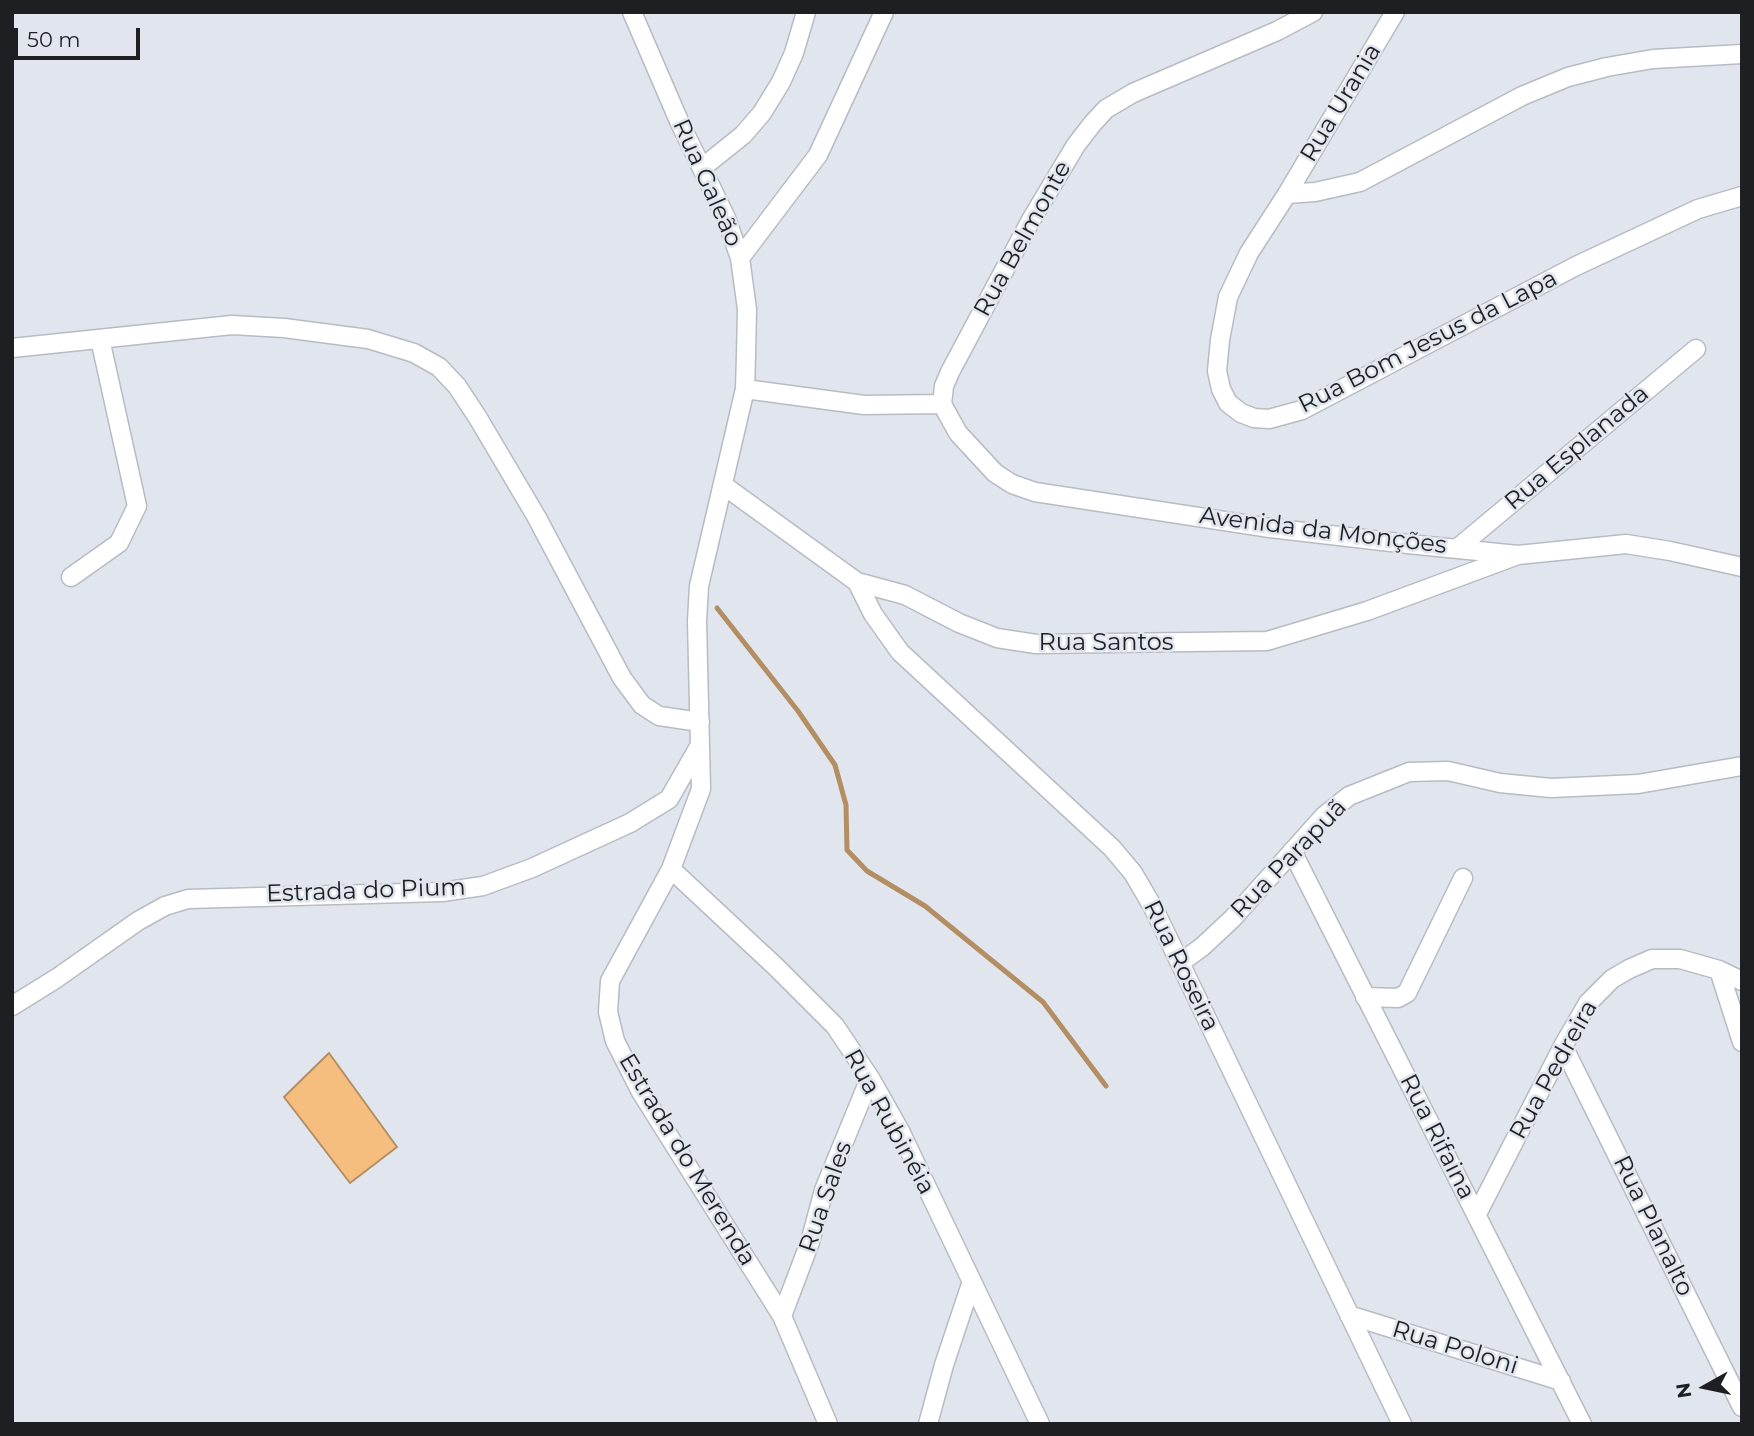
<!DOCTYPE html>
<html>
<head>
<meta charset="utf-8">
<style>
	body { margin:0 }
	#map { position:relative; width:1754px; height:1436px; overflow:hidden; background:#e1e6ee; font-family:Montserrat,sans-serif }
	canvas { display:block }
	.frame { position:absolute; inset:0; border:14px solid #1d1f22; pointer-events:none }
	.north { position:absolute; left:1670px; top:1352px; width:70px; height:70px; -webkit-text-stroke:5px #e1e6ee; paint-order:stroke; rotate:261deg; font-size:19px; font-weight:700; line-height:28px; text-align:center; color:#1d1f22 }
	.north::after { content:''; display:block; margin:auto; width:24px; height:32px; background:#1d1f22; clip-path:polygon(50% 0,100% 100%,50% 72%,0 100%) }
	.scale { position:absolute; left:14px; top:28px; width:126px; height:32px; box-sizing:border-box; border:4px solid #1d1f22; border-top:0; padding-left:9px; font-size:21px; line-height:24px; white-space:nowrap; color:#1d1f22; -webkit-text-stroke:5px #e1e6ee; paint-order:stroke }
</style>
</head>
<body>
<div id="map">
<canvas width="1754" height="1436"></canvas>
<div class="frame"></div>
<div class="north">N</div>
<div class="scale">50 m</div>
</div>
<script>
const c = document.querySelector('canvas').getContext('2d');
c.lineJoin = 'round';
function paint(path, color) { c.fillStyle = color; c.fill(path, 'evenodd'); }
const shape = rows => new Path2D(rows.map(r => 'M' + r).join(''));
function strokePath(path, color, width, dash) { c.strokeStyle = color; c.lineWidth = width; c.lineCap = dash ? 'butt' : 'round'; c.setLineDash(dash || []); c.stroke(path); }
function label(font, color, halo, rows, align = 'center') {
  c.font = font + ' Montserrat,sans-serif'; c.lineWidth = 5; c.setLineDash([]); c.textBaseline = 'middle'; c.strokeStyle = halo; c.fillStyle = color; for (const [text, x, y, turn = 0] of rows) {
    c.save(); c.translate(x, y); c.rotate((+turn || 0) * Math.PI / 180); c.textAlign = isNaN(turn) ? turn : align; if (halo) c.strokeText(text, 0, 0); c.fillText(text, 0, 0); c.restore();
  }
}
const water = shape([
	[329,1053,397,1147,350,1183,284,1097,329,1053]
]);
paint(water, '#f5be7f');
strokePath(water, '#b48e63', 2);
strokePath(shape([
	[717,608,798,711,835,765,846,805,847,850,867,871,925,906,1043,1002,1106,1086]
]), '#b48e63', 5);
const street = shape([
	[632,12,679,121,726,218,740,258,747,309,746,355,745,389,699,586,697,621,701,789,671,869,610,981,608,1012,615,1041,641,1092,782,1316,828,1424],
	[1395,12,1287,194,1249,253,1228,297,1220,340,1217,371,1221,389,1228,403,1241,413,1254,418,1269,419,1302,410,1576,266,1698,209,1742,196],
	[703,167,743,135,762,113,781,82,794,53,806,12],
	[1287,194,1315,192,1360,182,1522,96,1568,77,1607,67,1653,59,1742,54],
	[740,258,818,155,884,12],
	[12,348,232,325,284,328,368,339,414,353,439,367,457,386,478,418,536,516,622,678,642,705,659,716,700,722],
	[745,389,864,405,942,404],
	[942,404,958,433,995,473,1012,484,1035,492,1270,528,1408,544,1518,555,1626,544,1670,551,1742,567],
	[942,404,944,386,950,372,1031,220,1076,145,1093,123,1106,109,1133,93,1277,31,1313,12],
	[723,485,857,582,905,595,959,623,997,638,1036,644,1267,641,1367,611,1518,555],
	[1459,547,1696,349],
	[71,577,119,543,137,506,100,339],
	[857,582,873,614,900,652,1112,848,1133,873,1154,909,1402,1424],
	[1292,851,1582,1424],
	[671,869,776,967,835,1026,870,1078,900,1131,1040,1424],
	[1180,963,1202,947,1232,919,1324,816,1349,796,1409,772,1448,771,1500,783,1551,788,1638,784,1742,766],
	[1719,970,1742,1042],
	[1365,997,1398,998,1407,993,1463,878],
	[12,1006,57,978,138,921,165,906,188,899,442,892,483,886,532,868,630,823,669,799,700,745],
	[1563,1046,1742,1407],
	[1477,1214,1563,1046,1588,1003,1612,979,1629,969,1652,959,1680,959,1719,970,1742,981],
	[1349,1315,1561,1381],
	[782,1316,810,1242,824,1190,870,1078],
	[928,1424,944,1365,971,1284]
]);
strokePath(street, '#b7bbc3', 21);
strokePath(street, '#fff', 18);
label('24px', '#1d1f22', '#e1e6ee', [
	["Rua Urania",1341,103,-59],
	["Rua Galeão",707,183,66],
	["Rua Belmonte",1023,239,-61],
	["Rua Bom Jesus da Lapa",1428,342,-27],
	["Rua Esplanada",1577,448,-40],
	["Avenida da Monções",1323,531,7],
	["Rua Santos",1106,643],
	["Rua Parapuã",1289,859,-46],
	["Estrada do Pium",366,891,-2],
	["Rua Roseira",1181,966,64],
	["Rua Pedreira",1554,1070,-61],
	["Rua Rubinéia",889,1122,61],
	["Rua Rifaina",1437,1137,63],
	["Estrada do Merenda",687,1160,59],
	["Rua Sales",826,1197,-71],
	["Rua Planalto",1653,1226,64],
	["Rua Poloni",1455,1348,17]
]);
</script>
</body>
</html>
